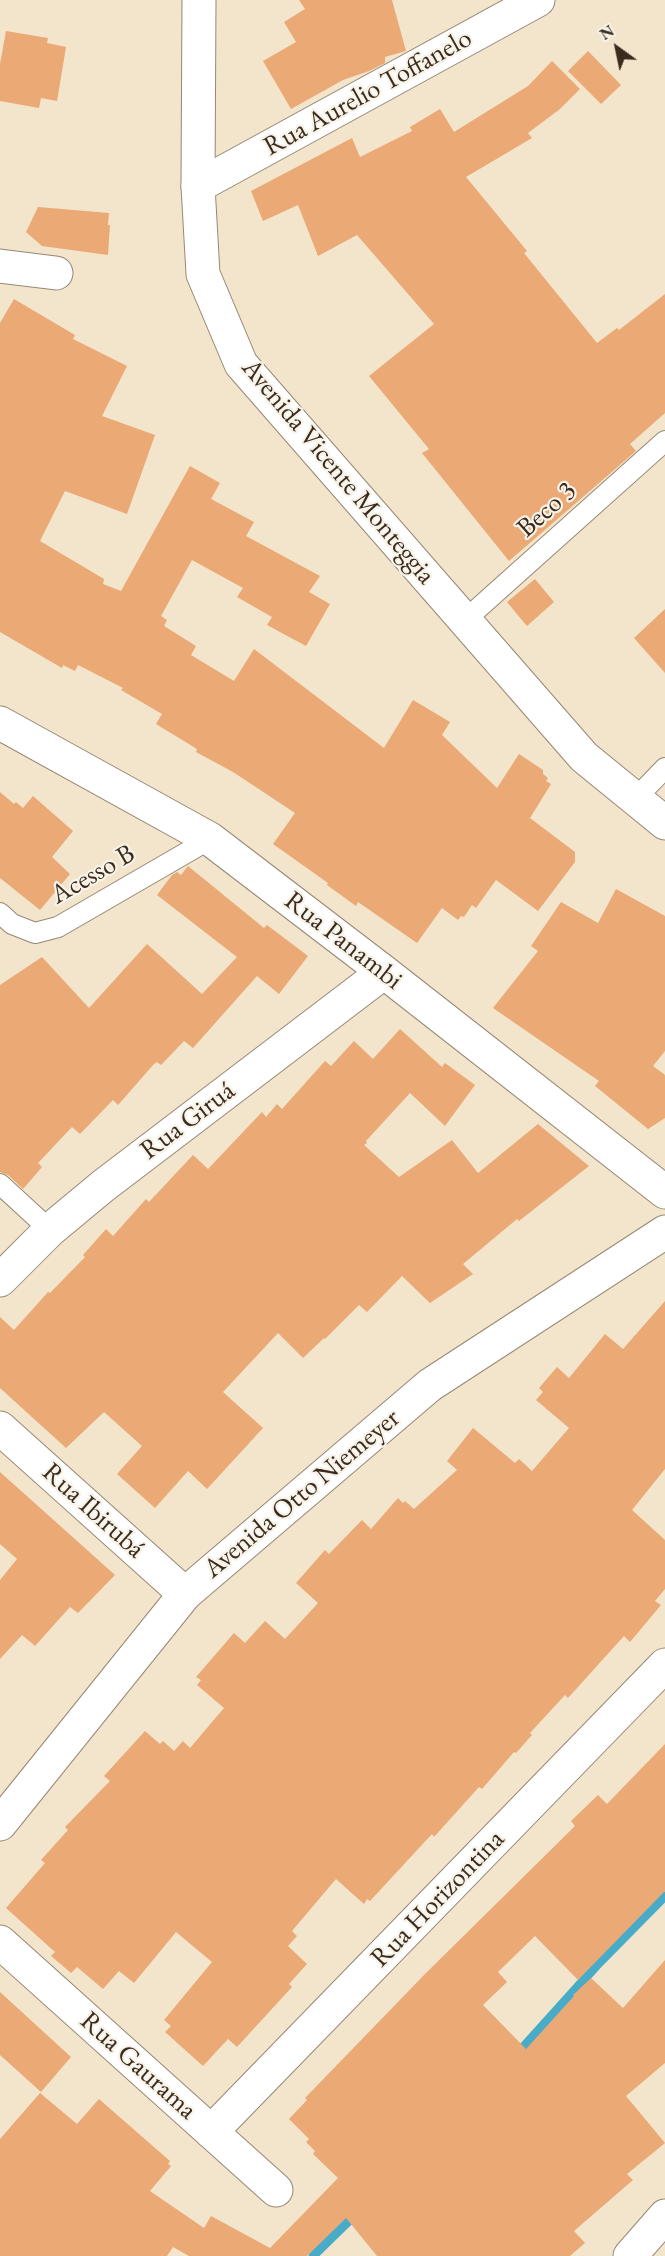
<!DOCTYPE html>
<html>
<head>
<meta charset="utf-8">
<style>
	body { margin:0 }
	#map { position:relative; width:665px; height:2256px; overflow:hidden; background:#f2e5cc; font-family:"EB Garamond",serif }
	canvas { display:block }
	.north { position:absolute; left:587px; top:18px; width:60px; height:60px; -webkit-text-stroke:4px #f7f3e8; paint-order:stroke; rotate:327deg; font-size:16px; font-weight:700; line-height:24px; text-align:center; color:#3b2a1e }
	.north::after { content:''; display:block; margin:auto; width:21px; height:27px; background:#3b2a1e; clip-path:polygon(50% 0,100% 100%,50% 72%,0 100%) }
</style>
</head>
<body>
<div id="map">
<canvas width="665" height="2256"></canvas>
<div class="north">N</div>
</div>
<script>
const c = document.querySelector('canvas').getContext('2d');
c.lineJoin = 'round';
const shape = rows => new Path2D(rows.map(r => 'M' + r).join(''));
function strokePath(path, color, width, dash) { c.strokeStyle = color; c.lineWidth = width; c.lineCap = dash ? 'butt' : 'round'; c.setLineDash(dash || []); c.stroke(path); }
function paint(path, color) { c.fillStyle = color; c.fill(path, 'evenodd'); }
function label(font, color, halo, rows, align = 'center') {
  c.font = font + ' "EB Garamond",serif'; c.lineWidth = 4.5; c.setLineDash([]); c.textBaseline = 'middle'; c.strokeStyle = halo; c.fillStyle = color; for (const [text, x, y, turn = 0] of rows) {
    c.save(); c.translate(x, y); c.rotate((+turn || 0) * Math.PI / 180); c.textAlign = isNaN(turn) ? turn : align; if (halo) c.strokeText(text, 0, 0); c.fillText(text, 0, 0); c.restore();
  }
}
strokePath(shape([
	[517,2054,599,1963,665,1896],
	[313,2256,356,2214]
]), '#48abc7', 9);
paint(shape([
	[299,0,392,0,406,51,385,57,385,63,369,71,343,80,291,109,263,61,296,42,284,22,305,9],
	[6,31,48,38,47,43,66,47,57,101,41,98,39,108,0,101,0,64],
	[588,51,621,85,601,104,568,71],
	[552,61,580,89,560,109,528,133,532,138,466,177,527,251,524,253,597,343,617,328,619,330,665,294,665,413,630,444,636,451,509,561,422,453,429,449,369,376,434,324,357,235,318,256,298,205,263,221,251,191,352,138,360,157,412,131,410,127,440,109,454,132,528,86],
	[38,207,109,213,108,225,110,225,108,255,42,246,26,232],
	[14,299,75,335,73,339,127,366,102,416,155,435,127,514,65,491,40,541,104,579,103,584,121,591,190,466,220,483,211,499,254,522,246,536,320,576,309,592,330,604,306,646,267,625,272,617,237,597,243,588,192,560,161,616,167,620,164,626,196,646,191,655,234,681,254,649,384,748,413,700,450,722,442,735,497,788,519,754,543,770,543,774,548,778,546,781,551,784,530,818,575,852,575,862,538,911,496,880,476,908,472,905,464,917,461,916,458,920,442,908,417,943,358,902,356,906,327,885,328,883,273,844,295,813,233,772,196,752,197,749,156,724,162,714,121,690,123,688,78,665,75,671,63,665,62,668,0,632,0,323],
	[535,579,554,602,527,626,507,602],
	[665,609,665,673,634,638],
	[0,792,14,804,16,802,23,808,33,796,73,831,52,857,70,874,40,910,0,878],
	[188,866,264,928,267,925,308,956,279,994,257,976,193,1048,184,1041,161,1065,157,1062,154,1064,118,1105,113,1100,80,1134,72,1127,38,1163,42,1167,23,1189,8,1175,0,1172,0,985,42,957,89,1008,147,944,202,994,237,957,157,895,172,875,177,872,181,875],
	[616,889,665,916,665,1051,653,1066,665,1075,665,1118,648,1129,595,1086,599,1081,493,1008,538,951,531,946,561,902,598,923],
	[400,1029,442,1067,445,1063,475,1085,445,1126,410,1093,366,1141,367,1143,364,1145,399,1177,452,1140,478,1173,538,1124,589,1166,519,1221,517,1219,463,1264,473,1274,430,1303,402,1276,367,1312,359,1305,325,1339,324,1338,303,1358,278,1333,223,1392,263,1428,207,1489,188,1471,155,1508,117,1474,142,1446,104,1412,66,1448,0,1388,0,1317,14,1330,48,1292,50,1293,85,1257,83,1255,106,1229,113,1236,146,1199,149,1202,193,1155,208,1169,262,1112,266,1117,277,1104,282,1109,325,1061,331,1066,354,1041,373,1059],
	[665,1301,665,1469,632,1510,665,1540,665,1589,655,1601,661,1605,630,1642,624,1636,568,1698,565,1695,530,1733,532,1735,516,1753,514,1752,482,1789,479,1787,434,1837,432,1834,370,1901,367,1899,364,1904,336,1879,292,1931,297,1936,288,1946,307,1964,289,1984,292,1987,237,2047,228,2039,203,2066,165,2032,171,2026,164,2020,212,1962,176,1932,134,1983,119,1971,103,1989,77,1967,71,1973,51,1956,55,1952,6,1908,45,1863,41,1860,68,1830,65,1827,110,1781,104,1776,145,1731,160,1744,163,1741,174,1751,183,1741,190,1748,224,1708,197,1685,201,1680,196,1677,234,1633,245,1643,265,1621,285,1639,318,1603,296,1583,325,1550,329,1554,362,1520,371,1529,398,1498,403,1503,405,1501,414,1509,457,1470,447,1461,473,1428,515,1463,519,1459,532,1471,569,1428,536,1400,543,1392,539,1388,557,1367,569,1378,605,1334,623,1349],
	[0,1472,115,1575,78,1613,70,1607,35,1646,22,1635,0,1659,0,1580,17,1559,0,1544],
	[665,1744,665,1891,578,1980,535,1936,498,1972,507,1982,483,2005,526,2049,574,1996,573,1995,591,1978,623,2008,665,1960,665,2063,626,2096,665,2143,627,2174,633,2180,574,2231,585,2243,570,2256,377,2256,346,2218,307,2256,189,2256,173,2247,167,2256,0,2256,0,2139,40,2093,77,2124,99,2099,170,2161,168,2164,171,2166,150,2191,204,2228,211,2216,270,2248,338,2178,313,2154,315,2151,306,2142,309,2139,289,2119,307,2100,305,2098,425,1974,575,1826,571,1821,598,1795,607,1804],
	[0,1992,71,2057,41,2092,0,2055]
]), '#eaa975');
const service = shape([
	[465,620,665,441],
	[635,799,665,768],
	[0,913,12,924,35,933,58,927,210,839],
	[0,1184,50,1230]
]);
const minor = shape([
	[198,186,538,0],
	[0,266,56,273],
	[0,723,210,839,384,972,665,1192],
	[0,1280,50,1230,103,1186,384,972],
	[0,1942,276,2190],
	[211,2132,665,1665],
	[630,2256,665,2216]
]);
const tertiary = shape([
	[0,1428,185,1594]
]);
const secondary = shape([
	[199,0,198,186,203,274,241,364,584,757,665,823],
	[0,1824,185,1594,430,1385,665,1232]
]);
strokePath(service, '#968875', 22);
strokePath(minor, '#968875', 35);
strokePath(tertiary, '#968875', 35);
strokePath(secondary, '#968875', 35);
strokePath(service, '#fff', 20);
strokePath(minor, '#fff', 33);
strokePath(tertiary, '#fff', 33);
strokePath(secondary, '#fff', 33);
label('27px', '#3b2a1e', '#f7f3e8', [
	["Rua Aurelio Toffanelo",368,93,-29],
	["Avenida Vicente Monteggia",338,472,50],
	["Beco 3",547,510,-42],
	["Acesso B",93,875,-30],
	["Rua Panambi",343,941,38],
	["Rua Giruá",188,1121,-37],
	["Avenida Otto Niemeyer",302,1494,-40],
	["Rua Ibirubá",93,1511,42],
	["Rua Horizontina",438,1899,-46],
	["Rua Gaurama",138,2066,42]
]);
</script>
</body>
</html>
